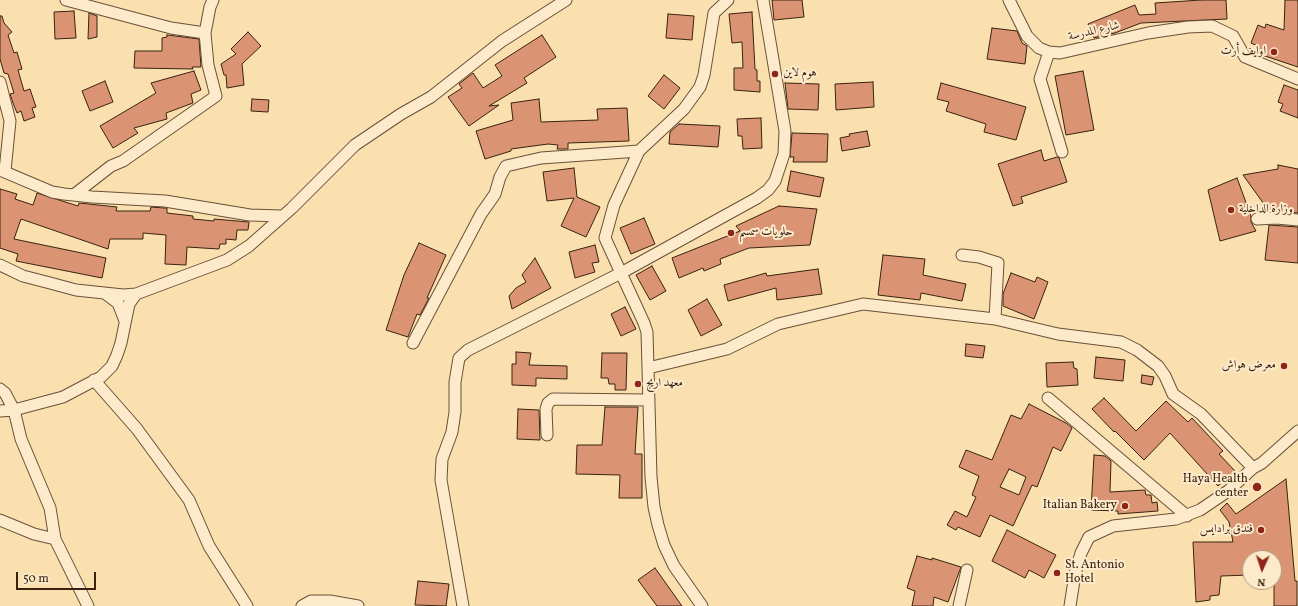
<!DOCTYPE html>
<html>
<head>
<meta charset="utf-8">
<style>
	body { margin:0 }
	#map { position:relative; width:1298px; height:606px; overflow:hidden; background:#fadfaf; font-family:Vollkorn,serif }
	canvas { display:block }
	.north { position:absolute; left:1242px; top:550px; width:40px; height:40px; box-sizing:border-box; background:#fceacb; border:1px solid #ae9a80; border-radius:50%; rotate:183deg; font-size:11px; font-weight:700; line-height:16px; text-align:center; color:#392210 }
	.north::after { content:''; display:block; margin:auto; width:14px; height:18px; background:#8f2418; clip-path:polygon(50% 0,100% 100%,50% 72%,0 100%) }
	.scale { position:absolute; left:16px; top:572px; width:80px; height:18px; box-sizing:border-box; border:2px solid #392210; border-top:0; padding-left:5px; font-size:12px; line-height:14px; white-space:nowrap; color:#392210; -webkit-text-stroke:3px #fceacb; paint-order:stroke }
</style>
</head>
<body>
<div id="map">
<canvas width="1298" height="606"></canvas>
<div class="north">N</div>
<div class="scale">50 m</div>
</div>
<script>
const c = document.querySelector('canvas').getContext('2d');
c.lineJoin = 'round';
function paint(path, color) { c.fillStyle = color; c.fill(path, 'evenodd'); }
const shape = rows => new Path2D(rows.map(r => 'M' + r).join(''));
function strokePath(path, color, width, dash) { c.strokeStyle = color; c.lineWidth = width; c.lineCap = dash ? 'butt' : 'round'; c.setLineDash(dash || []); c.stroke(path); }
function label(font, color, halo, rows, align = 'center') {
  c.font = font + ' Vollkorn,Amiri,serif'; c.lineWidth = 4; c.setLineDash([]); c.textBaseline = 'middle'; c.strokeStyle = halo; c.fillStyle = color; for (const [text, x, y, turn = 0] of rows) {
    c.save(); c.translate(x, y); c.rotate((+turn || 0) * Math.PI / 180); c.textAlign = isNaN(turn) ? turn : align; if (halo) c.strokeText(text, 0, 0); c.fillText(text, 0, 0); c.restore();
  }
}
const building = shape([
	[772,0,802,0,804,17,774,20,772,0],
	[1201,0,1226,0,1227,19,1141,23,1115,33,1094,38,1088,24,1135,5,1139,15,1156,14,1155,3,1201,0],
	[1285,0,1298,0,1298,67,1256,53,1258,46,1251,43,1258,25,1265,28,1266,24,1284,30,1285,0],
	[74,11,76,38,55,39,54,12,74,11],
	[752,12,755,69,757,70,757,81,760,81,760,92,734,90,734,68,743,68,742,42,732,43,729,14,752,12],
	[89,13,97,16,97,37,88,39,89,13],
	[668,14,694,16,692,40,666,38,668,14],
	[0,16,2,16,4,23,12,32,8,35,14,53,17,52,22,69,18,70,24,91,30,89,36,107,32,108,35,117,24,121,21,111,17,113,13,103,10,94,14,93,8,74,4,73,0,59,0,16],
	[992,28,1017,31,1022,43,1027,46,1025,64,987,59,992,28],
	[248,32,261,46,242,64,244,85,227,88,226,75,224,75,221,64,236,54,231,49,248,32],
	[167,35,199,39,201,67,192,67,193,69,134,68,135,51,162,51,162,38,167,37,167,35],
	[542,35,556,57,524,78,527,83,489,106,499,105,469,126,448,97,462,88,459,84,473,73,483,88,502,76,495,65,542,35],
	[194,71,201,90,191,94,193,103,166,113,167,119,134,128,138,133,113,148,100,126,156,93,151,83,194,71],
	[1083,71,1094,130,1066,135,1055,76,1083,71],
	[664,75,680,88,664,109,648,96,664,75],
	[105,81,113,102,90,111,82,91,105,81],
	[873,82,874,107,836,110,835,84,873,82],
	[785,83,819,84,818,110,788,109,785,83],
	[941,83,1026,107,1016,140,984,132,986,124,946,111,949,102,937,99,941,83],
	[1284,85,1298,90,1298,118,1280,111,1283,104,1278,102,1284,85],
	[252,99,269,100,268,112,251,111,252,99],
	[539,99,541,122,598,120,597,109,627,108,629,141,568,143,568,149,557,149,558,145,548,144,511,149,511,151,485,159,476,131,513,120,511,103,539,99],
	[761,118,762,148,743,149,742,136,738,136,737,119,761,118],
	[679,124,720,126,718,147,669,144,670,132,679,124],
	[867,131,870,146,842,151,840,138,850,136,849,134,867,131],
	[792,133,828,134,827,162,793,162,794,157,790,157,792,133],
	[1041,150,1044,161,1057,157,1059,158,1067,182,1021,197,1023,203,1013,206,998,164,1041,150],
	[1278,165,1298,169,1298,213,1269,211,1243,175,1278,169,1278,165],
	[574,168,577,197,600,207,586,237,561,226,574,198,547,201,543,172,574,168],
	[791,171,824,178,820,197,787,191,791,171],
	[1237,178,1251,216,1251,222,1256,231,1220,241,1208,190,1237,178],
	[0,189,17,194,15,199,33,205,37,193,78,206,79,203,117,207,116,211,150,211,151,207,164,208,167,208,167,213,193,216,193,219,214,221,214,219,249,222,248,230,237,230,236,240,226,239,226,244,220,244,219,249,187,247,186,265,165,264,166,235,143,233,143,239,110,239,108,249,21,219,14,239,106,258,102,278,16,261,18,254,0,248,0,189],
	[779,206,817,209,810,245,749,248,720,259,721,264,704,271,703,268,679,278,672,258,740,231,736,226,779,206],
	[644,218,655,244,631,254,620,228,644,218],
	[1269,225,1298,227,1298,263,1265,260,1269,225],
	[419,243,446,255,427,298,429,298,420,315,417,314,408,337,386,330,404,275,419,243],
	[595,245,599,262,592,263,595,272,575,278,569,252,595,245],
	[883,255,925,259,923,275,966,284,962,301,921,293,920,300,878,295,883,255],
	[535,258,551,288,512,309,509,296,516,288,526,282,522,275,535,258],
	[652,266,666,291,650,300,636,275,652,266],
	[818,269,822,294,777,300,776,288,728,301,724,285,766,273,767,276,818,269],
	[1011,273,1035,282,1037,277,1048,282,1034,319,1003,306,1003,294,1011,273],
	[707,299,722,325,701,336,688,310,707,299],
	[625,307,636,329,621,336,611,314,625,307],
	[966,344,985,346,983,358,965,356,966,344],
	[516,352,531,353,529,365,567,366,567,379,536,378,536,386,512,385,512,364,516,364,516,352],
	[602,353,627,353,626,390,615,390,615,384,609,384,608,378,601,378,602,353],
	[1096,357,1125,360,1123,381,1094,378,1096,357],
	[1073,362,1074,368,1077,369,1078,385,1047,387,1046,363,1073,362],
	[1142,375,1154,377,1152,385,1141,383,1142,375],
	[1104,398,1136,431,1166,401,1188,422,1192,418,1223,451,1219,454,1235,471,1218,486,1170,433,1144,460,1115,431,1114,432,1092,409,1104,398],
	[1029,404,1066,423,1072,428,1061,451,1053,447,1037,487,1032,485,1013,526,990,515,980,537,958,527,956,530,947,525,955,511,967,517,976,497,972,495,979,476,959,467,966,450,992,460,1011,415,1021,419,1029,404],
	[1009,469,1026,477,1019,495,1000,487,1009,469],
	[605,407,638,407,635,454,642,454,642,498,619,498,620,475,576,474,577,445,602,445,605,407],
	[518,409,539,410,540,440,517,439,518,409],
	[1094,455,1105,456,1111,461,1110,492,1145,490,1146,495,1151,495,1152,503,1157,502,1158,511,1118,514,1118,511,1091,510,1094,455],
	[1286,479,1295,581,1297,581,1297,606,1274,606,1274,558,1250,558,1250,575,1221,576,1219,595,1210,596,1210,600,1196,602,1193,542,1233,542,1229,522,1220,510,1227,503,1236,514,1286,479],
	[1007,530,1056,555,1044,578,1029,570,1025,578,992,561,1007,530],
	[917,556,932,560,932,558,961,567,948,602,934,597,933,606,912,606,915,591,907,588,917,556],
	[655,568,682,606,657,606,638,580,655,568],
	[418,581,449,584,446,606,415,605,418,581]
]);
paint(building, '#da9473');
strokePath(building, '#392210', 1);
const minor = shape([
	[66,0,171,28,205,33],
	[1009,0,1027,36,1039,48,1049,52,1060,53,1148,33,1188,27,1212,26,1233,36,1245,57,1298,79],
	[1049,52,1040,79,1062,152],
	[0,82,10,121,5,171],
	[0,170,52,192,64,194,92,197,165,201,250,215,281,216],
	[75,194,111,166,123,161,216,96,208,65,205,33,210,7,213,0],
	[1257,219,1277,218,1298,220],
	[962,255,979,257,998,263,995,319],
	[0,265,23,276,50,283,76,290,123,295,136,294,227,260,249,246,292,208,355,145,401,114,431,97,502,41,566,0],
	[106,294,118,303,125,321],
	[413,343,481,214,495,194,500,177,506,166,541,158,639,151],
	[648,368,727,349,778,324,863,304,995,319,1058,334,1121,342,1137,350,1158,366,1165,376,1173,394,1201,414,1253,468],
	[94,380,137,429,189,500,209,546,247,606],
	[0,389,5,393,14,410,21,439,50,508,55,539,34,534,0,520],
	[1048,398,1187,516],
	[0,411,14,410,63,397,101,377,112,366,117,355,121,343,129,304,136,294],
	[547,435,546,409,548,403,553,399,649,400],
	[55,539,88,606],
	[302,606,311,601,330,601,358,606],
	[463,606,441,480,442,459,452,432,455,412,455,382,459,358,468,350,621,273,605,238,614,205,639,151,684,109,700,87,704,75,714,13,728,0],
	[702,606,674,566,664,545,658,525,654,507,651,477,647,332,644,323,621,273,757,198,768,190,775,181,784,154,785,131,763,0],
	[959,606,967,570],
	[1070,606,1075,574,1081,553,1089,537,1113,526,1176,519,1200,510,1228,491,1253,468,1262,463,1298,431]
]);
strokePath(minor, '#695138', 13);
strokePath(minor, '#fceacb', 11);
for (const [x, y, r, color] of [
	[1274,52,4,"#8f2418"],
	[775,74,4,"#8f2418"],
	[1231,210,4,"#8f2418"],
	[731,233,4,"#8f2418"],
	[1284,366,4,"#8f2418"],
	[638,384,4,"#8f2418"],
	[1257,487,5,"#8f2418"],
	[1125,506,4,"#8f2418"],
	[1261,530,4,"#8f2418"],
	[1057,573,4,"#8f2418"]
]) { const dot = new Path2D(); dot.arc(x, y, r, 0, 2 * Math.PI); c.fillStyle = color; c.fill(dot); strokePath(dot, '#fceacb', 1.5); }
label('12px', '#392210', '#fceacb', [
	["شارع المدرسة",1094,32,-13]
]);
label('12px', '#392210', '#fceacb', [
	["اوايف أرت",1266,52],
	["هوم لاين",783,74,"left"],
	["وزارة الداخلية",1239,210,"left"],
	["حلويات سمسم",739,233,"left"],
	["معرض هواش",1276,366],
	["معهد اريج",646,384,"left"],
	["Haya Health",1248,480],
	["center",1248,494],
	["Italian Bakery",1117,506],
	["فندق برادايس",1253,530],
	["St. Antonio",1065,566,"left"],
	["Hotel",1065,580,"left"]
], 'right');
</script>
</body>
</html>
